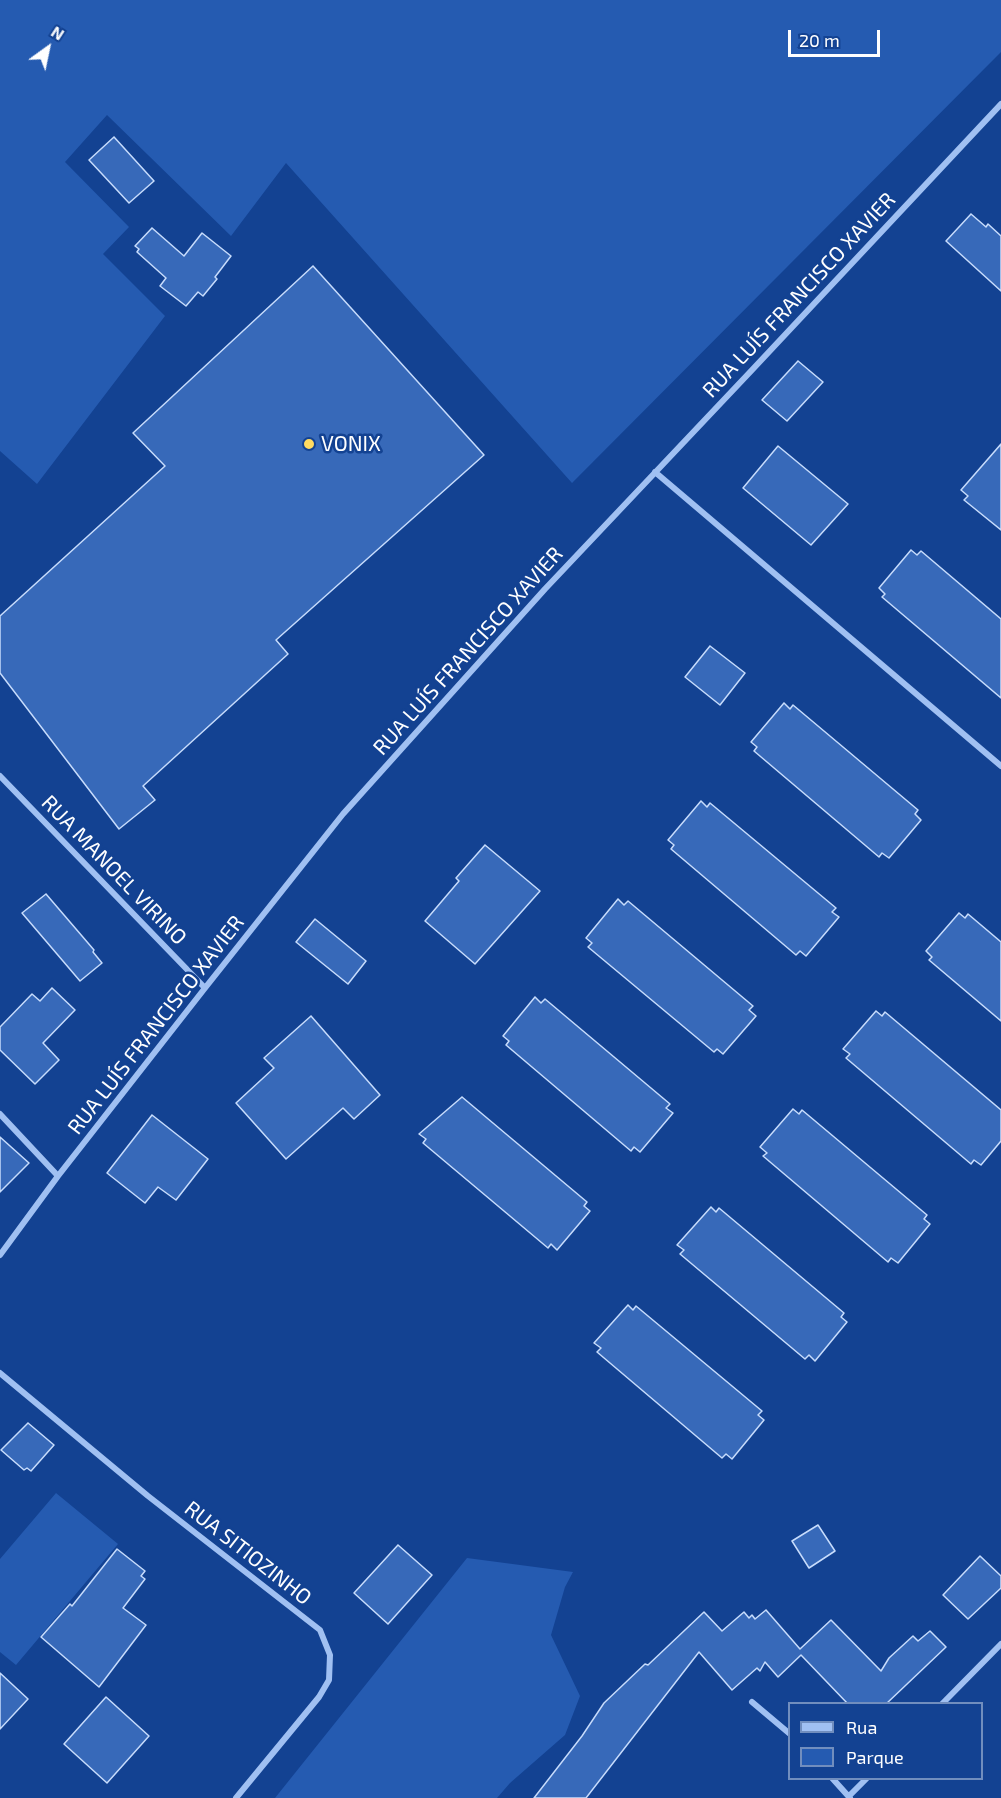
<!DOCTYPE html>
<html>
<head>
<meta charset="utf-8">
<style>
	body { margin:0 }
	#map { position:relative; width:1001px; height:1798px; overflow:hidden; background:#134292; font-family:"Exo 2",sans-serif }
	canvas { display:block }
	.legend { position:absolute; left:788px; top:1702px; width:195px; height:78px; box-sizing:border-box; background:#134292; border:2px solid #718ebe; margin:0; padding:8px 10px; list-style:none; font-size:18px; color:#fff }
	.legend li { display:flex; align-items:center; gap:12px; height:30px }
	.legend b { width:30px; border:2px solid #718ebe }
	.north { position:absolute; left:18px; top:18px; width:60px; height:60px; -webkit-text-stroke:4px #134292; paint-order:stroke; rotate:33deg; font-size:16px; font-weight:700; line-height:24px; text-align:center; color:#fff }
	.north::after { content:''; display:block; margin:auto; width:21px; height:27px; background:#fff; clip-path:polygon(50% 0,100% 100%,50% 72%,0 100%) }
	.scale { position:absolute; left:788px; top:30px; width:92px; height:27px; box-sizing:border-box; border:3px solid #fff; border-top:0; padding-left:8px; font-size:18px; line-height:21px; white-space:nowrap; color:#fff; -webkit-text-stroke:4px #134292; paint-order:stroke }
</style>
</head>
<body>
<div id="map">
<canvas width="1001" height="1798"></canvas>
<ul class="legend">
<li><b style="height:8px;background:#a0c0f2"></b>Rua</li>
<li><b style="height:16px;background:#255bb1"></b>Parque</li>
</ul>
<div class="north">N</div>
<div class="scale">20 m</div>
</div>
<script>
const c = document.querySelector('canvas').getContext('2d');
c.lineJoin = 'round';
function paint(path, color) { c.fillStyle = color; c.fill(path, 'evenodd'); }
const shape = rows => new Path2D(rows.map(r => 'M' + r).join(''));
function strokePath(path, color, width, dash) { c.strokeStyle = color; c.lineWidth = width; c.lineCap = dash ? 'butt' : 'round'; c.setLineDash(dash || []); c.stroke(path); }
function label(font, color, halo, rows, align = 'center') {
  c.font = font + ' "Exo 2",sans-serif'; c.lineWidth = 5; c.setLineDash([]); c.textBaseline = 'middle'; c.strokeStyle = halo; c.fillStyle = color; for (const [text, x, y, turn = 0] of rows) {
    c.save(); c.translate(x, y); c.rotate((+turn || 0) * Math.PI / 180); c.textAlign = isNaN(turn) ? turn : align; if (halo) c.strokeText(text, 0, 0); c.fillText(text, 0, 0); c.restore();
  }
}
paint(shape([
	[0,0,1001,0,1001,52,572,483,286,163,231,236,107,115,65,162,129,227,103,254,165,316,37,484,0,451],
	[56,1493,118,1544,16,1665,0,1652,0,1559],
	[467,1558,573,1572,565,1587,551,1635,580,1696,565,1735,510,1783,497,1798,275,1798]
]), '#255bb1');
const building = shape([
	[114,137,154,181,129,203,89,160,114,137],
	[971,214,986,227,988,224,1001,236,1001,291,946,241,971,214],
	[152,228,184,256,202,233,231,256,215,277,217,279,203,296,198,292,186,306,160,286,166,278,137,252,139,249,135,246,152,228],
	[313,266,484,455,276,640,288,654,143,786,155,800,119,829,0,673,0,616,165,466,133,433,313,266],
	[798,361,823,382,787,421,762,400,798,361],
	[1001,444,1001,530,964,500,968,496,961,490,1001,444],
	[778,446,848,504,811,545,743,488,778,446],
	[911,550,917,555,921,551,1001,619,1001,698,882,597,885,594,879,588,911,550],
	[710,646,745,673,720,705,685,677,710,646],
	[784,703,790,709,793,705,918,810,915,814,921,820,889,858,882,853,879,857,754,751,757,747,751,742,784,703],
	[701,801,707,807,710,803,836,908,832,912,839,917,806,956,800,951,796,955,671,849,674,845,668,840,701,801],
	[485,845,540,891,475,964,425,921,459,881,456,878,485,845],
	[46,894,94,950,93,952,102,963,80,981,22,913,46,894],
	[618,899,624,905,628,901,753,1006,749,1010,756,1016,723,1054,717,1049,714,1052,588,947,592,943,586,938,618,899],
	[959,913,965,918,968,914,1001,942,1001,1021,929,960,932,957,926,951,959,913],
	[315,919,366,961,348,984,296,942,315,919],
	[52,988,75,1010,43,1043,59,1060,35,1084,0,1050,0,1027,32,994,40,1001,52,988],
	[535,997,541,1003,545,999,670,1104,666,1108,673,1113,640,1152,634,1147,631,1151,506,1045,509,1041,503,1036,535,997],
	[876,1011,882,1016,885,1012,1001,1110,1001,1141,981,1165,974,1160,971,1164,846,1058,850,1054,843,1049,876,1011],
	[311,1016,380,1095,354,1119,343,1108,286,1159,236,1103,274,1068,264,1058,311,1016],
	[462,1097,587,1202,584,1206,590,1211,557,1250,551,1244,548,1248,423,1143,426,1139,419,1134,462,1097],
	[793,1109,799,1114,802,1110,927,1215,924,1219,930,1224,898,1263,891,1258,888,1262,763,1156,767,1153,760,1147,793,1109],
	[152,1115,208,1159,176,1200,158,1187,145,1203,107,1173,152,1115],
	[0,1137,29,1163,0,1192,0,1137],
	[711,1207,716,1212,719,1208,844,1313,841,1317,847,1322,815,1361,809,1355,805,1359,680,1254,684,1250,677,1245,711,1207],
	[628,1305,633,1310,636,1306,762,1411,758,1415,764,1420,732,1459,726,1454,722,1458,597,1352,601,1348,594,1343,628,1305],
	[28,1423,54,1445,31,1471,27,1468,24,1470,1,1450,28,1423],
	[818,1525,835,1551,809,1568,792,1541,818,1525],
	[398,1545,432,1575,388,1624,354,1593,398,1545],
	[117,1549,145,1571,141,1576,145,1579,123,1608,146,1625,99,1687,41,1637,70,1604,72,1606,117,1549],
	[980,1556,1001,1576,1001,1588,968,1619,943,1595,980,1556],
	[766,1610,800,1649,831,1620,881,1671,889,1658,913,1636,918,1641,930,1631,946,1647,886,1704,848,1704,801,1655,778,1677,765,1662,760,1671,757,1668,732,1690,699,1652,586,1798,534,1798,582,1736,604,1703,645,1664,648,1665,704,1612,722,1631,744,1612,749,1618,752,1615,755,1619,766,1610],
	[0,1673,28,1699,0,1729,0,1673],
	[106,1697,149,1736,107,1783,64,1744,106,1697]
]);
paint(building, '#3769b9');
strokePath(building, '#c7dcfc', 1.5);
strokePath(shape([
	[655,472,1001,766],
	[0,776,205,988],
	[0,1114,58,1176],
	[0,1255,58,1176,205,988,343,814,545,589,752,370,1001,104],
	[0,1373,148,1496,320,1630,330,1655,329,1680,319,1697,236,1798],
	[752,1702,790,1734],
	[942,1704,1001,1644],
	[832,1778,850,1798],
	[849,1796,867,1778]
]), '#a0c0f2', 6);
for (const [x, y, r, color] of [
	[309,444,6,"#ffdb61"]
]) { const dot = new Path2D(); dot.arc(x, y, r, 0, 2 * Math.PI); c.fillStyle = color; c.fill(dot); strokePath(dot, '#134292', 2); }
label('21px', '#fff', '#134292', [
	["RUA LUÍS FRANCISCO XAVIER",799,295,-47],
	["RUA LUÍS FRANCISCO XAVIER",468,651,-48],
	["RUA MANOEL VIRINO",114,870,46],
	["RUA LUÍS FRANCISCO XAVIER",156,1025,-52],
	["RUA SITIOZINHO",248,1553,38]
]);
label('21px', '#fff', '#134292', [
	["VONIX",321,444]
], 'left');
</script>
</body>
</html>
